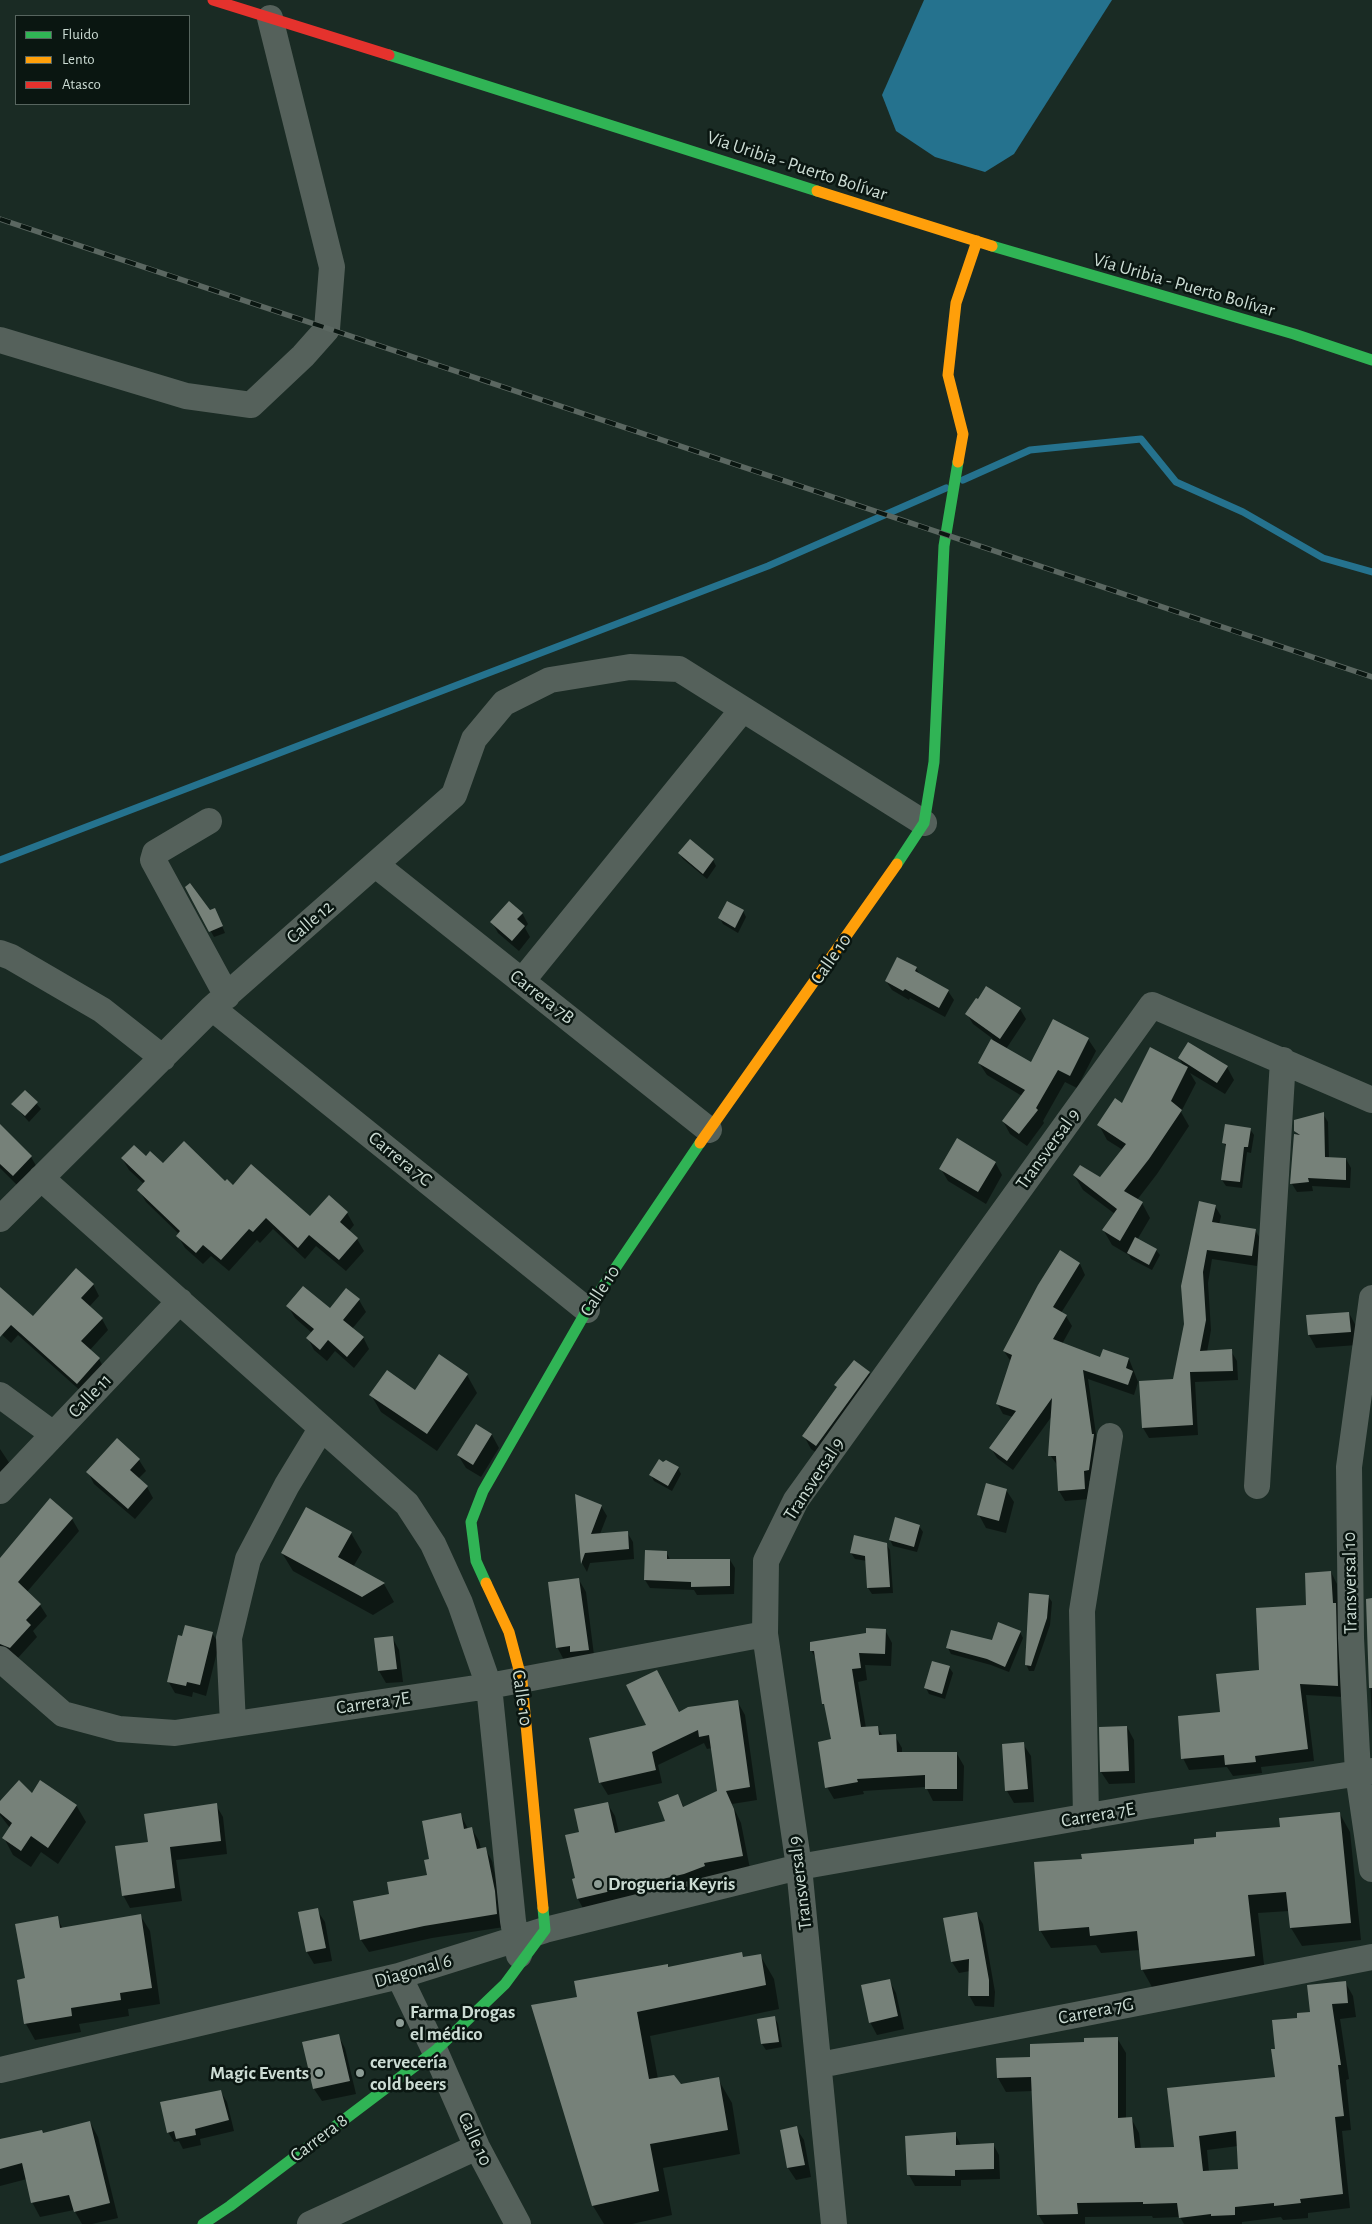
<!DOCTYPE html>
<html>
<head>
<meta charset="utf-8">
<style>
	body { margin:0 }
	#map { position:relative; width:1372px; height:2224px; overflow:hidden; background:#1a2b24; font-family:"Alegreya Sans",sans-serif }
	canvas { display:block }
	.legend { position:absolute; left:15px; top:15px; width:175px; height:90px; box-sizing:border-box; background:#0a1611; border:1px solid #57655f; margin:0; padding:6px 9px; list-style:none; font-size:15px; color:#cbdbd3 }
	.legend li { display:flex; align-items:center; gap:10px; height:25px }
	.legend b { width:25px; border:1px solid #57655f }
</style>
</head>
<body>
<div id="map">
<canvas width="1372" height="2224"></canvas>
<ul class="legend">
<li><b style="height:6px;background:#30b455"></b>Fluido</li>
<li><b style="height:6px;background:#ff9f0a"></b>Lento</li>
<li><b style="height:6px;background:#e5322d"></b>Atasco</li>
</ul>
</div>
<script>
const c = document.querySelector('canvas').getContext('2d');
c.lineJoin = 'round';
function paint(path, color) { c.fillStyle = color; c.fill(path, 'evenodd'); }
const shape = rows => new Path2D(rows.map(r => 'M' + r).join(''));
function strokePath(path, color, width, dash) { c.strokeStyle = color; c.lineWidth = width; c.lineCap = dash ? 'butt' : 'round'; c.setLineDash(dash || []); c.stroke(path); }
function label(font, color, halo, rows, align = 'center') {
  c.font = font + ' "Alegreya Sans",sans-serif'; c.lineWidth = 5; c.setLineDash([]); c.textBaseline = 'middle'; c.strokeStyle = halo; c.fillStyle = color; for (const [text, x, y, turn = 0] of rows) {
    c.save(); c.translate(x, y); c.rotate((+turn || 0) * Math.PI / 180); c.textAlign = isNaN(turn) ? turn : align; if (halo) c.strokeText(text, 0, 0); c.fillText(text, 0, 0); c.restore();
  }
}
paint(shape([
	[924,0,1112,0,1014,154,985,172,935,157,896,131,882,95]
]), '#25728e');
paint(shape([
	[679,853,713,860,716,866,707,879,683,859],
	[186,887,210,912,218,916,225,933,214,937],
	[743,911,746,917,738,933,723,924,720,918],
	[522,913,528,924,525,928,530,937,519,951,498,933,492,922],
	[916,968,920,975,948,991,954,1000,945,1017,910,998,909,1000,892,990,886,981],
	[1020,1009,1026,1019,1006,1049,1032,1064,1088,1039,1096,1051,1077,1088,1065,1082,1043,1121,1044,1123,1027,1146,1010,1134,1003,1121,1022,1096,987,1075,979,1063,993,1039,973,1024,967,1014],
	[1179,1058,1227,1067,1234,1080,1225,1094,1190,1073,1196,1083,1181,1112,1189,1126,1157,1174,1137,1200,1142,1203,1150,1218,1137,1240,1156,1250,1160,1255,1152,1270,1131,1259,1129,1255,1112,1245,1104,1231,1115,1214,1083,1190,1074,1175,1101,1179,1123,1150,1107,1140,1099,1125,1122,1104,1184,1067],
	[25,1091,41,1109,29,1122,13,1104],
	[1323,1114,1328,1122,1329,1158,1346,1159,1351,1168,1350,1188,1312,1186,1313,1191,1297,1192,1292,1184,1298,1136,1295,1130],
	[0,1129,31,1157,38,1169,20,1188,0,1168],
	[1250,1129,1254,1135,1251,1153,1247,1152,1242,1188,1226,1186,1222,1180,1227,1149,1224,1143],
	[122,1158,146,1158,225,1183,310,1218,329,1197,347,1213,354,1225,349,1231,357,1239,364,1251,346,1271,316,1246,305,1259,273,1229,260,1243,257,1240,229,1271,211,1256,203,1264,185,1248,178,1236,179,1234,146,1202,139,1190,144,1184,129,1170],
	[995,1162,1002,1175,986,1204,948,1181,941,1169],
	[1215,1206,1221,1216,1219,1225,1255,1230,1261,1240,1257,1266,1212,1259,1208,1283,1211,1330,1207,1352,1231,1351,1237,1361,1238,1380,1195,1382,1198,1435,1149,1438,1143,1428,1140,1382,1174,1380],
	[1061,1252,1080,1264,1085,1275,1061,1313,1066,1316,1072,1326,1062,1344,1101,1359,1129,1359,1138,1382,1134,1395,1088,1379,1097,1441,1095,1480,1089,1481,1090,1499,1065,1501,1059,1491,1058,1466,1050,1455,1052,1416,1013,1470,997,1458,991,1448,1013,1417,1003,1414,997,1403,1011,1362,1004,1351],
	[93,1284,99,1296,89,1307,102,1319,108,1330,89,1351,99,1359,105,1370,84,1394,18,1335,11,1343,0,1333,0,1288,33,1318],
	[359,1300,366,1312,352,1329,363,1337,369,1349,354,1368,335,1351,327,1361,314,1350,308,1338,312,1333,295,1318,288,1306,330,1310],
	[1349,1313,1356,1326,1357,1345,1316,1348,1309,1335,1307,1316],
	[869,1373,876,1385,824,1458,811,1449,804,1436],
	[467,1375,477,1393,437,1451,381,1412,371,1395,415,1391],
	[477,1425,492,1435,499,1448,481,1477,466,1468,458,1455],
	[0,1449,12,1467,0,1481],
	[139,1460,146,1471,138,1479,147,1487,153,1498,135,1519,94,1484,88,1472],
	[678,1468,681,1474,672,1491,654,1481,651,1475],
	[1006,1490,1014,1502,1006,1533,986,1528,979,1515],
	[576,1496,601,1506,607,1516,600,1534,627,1532,633,1542,634,1559,590,1563,587,1572,582,1563],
	[72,1519,79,1531,27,1592,40,1605,47,1616,33,1631,37,1637,17,1659,0,1649,0,1559],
	[919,1526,923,1532,917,1552,893,1546,890,1540],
	[351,1533,362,1552,353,1567,384,1584,394,1602,373,1615,293,1571,282,1553],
	[886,1544,890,1550,893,1593,872,1594,868,1588,867,1561,855,1559,851,1553],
	[666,1552,671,1561,730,1560,735,1568,734,1594,697,1595,694,1590,650,1588,645,1580],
	[1331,1572,1337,1584,1344,1697,1306,1695,1314,1761,1261,1767,1262,1773,1233,1776,1227,1767,1189,1770,1183,1758,1260,1671],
	[579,1580,586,1592,595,1663,564,1660,557,1647],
	[1048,1596,1052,1602,1050,1625,1034,1671,1029,1671,1026,1664],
	[1372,1599,1372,1724,1367,1600],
	[885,1630,892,1643,891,1666,865,1665,867,1680,858,1682,866,1728,877,1727,883,1736,895,1736,902,1748,902,1753,957,1754,964,1766,963,1801,933,1801,926,1787,863,1791,864,1794,834,1799,827,1787,832,1740,827,1709,823,1704,816,1659,811,1650],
	[1020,1632,1023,1638,1009,1672,991,1665,951,1654,948,1648,993,1641],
	[212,1633,219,1644,206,1696,193,1692,192,1697,175,1693,168,1681],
	[392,1637,399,1650,403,1682,386,1683,379,1671],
	[949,1667,953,1673,945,1699,929,1694,926,1688],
	[737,1701,745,1715,757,1800,732,1804,741,1823,750,1869,585,1912,578,1899,574,1880,576,1879,580,1833,607,1803,615,1816,619,1833,666,1822,678,1796,684,1807,718,1792,712,1748,707,1749,704,1743,658,1765,662,1783,608,1795,600,1782,648,1726,679,1713],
	[1127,1727,1134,1740,1135,1783,1109,1784,1101,1772],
	[1023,1744,1031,1756,1034,1802,1014,1803,1007,1791],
	[32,1795,76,1805,86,1822,58,1864,41,1852,31,1867,13,1855,4,1838,10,1828,0,1815,0,1803],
	[216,1805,223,1817,227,1854,176,1860,182,1901,130,1908,123,1895,149,1843],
	[1340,1814,1350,1832,1361,1940,1302,1946,1291,1928,1289,1911,1258,1913,1265,1973,1152,1987,1142,1969,1140,1950,1101,1953,1096,1945,1051,1948,1040,1930,1083,1860,1196,1845,1281,1828],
	[461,1815,468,1829,472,1829,479,1841,481,1849,485,1848,492,1861,501,1904,504,1927,432,1938,369,1952,361,1940,390,1895,429,1876,431,1860],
	[317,1910,325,1922,332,1961,314,1964,307,1952,300,1913],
	[976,1913,983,1924,995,1992,994,2007,975,2006,969,1995,970,1971,959,1973,952,1962],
	[140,1915,150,1931,160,2004,128,2009,129,2016,79,2024,81,2032,35,2040,26,2024,18,1981,27,1979,57,1918,63,1929],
	[742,1954,744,1958,760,1955,774,1979,779,2009,650,2036,658,2079,680,2085,718,2079,732,2103,740,2154,663,2168,672,2215,632,2224,604,2224,593,2206,578,1998,667,1965,669,1968],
	[889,1980,896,1993,904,2029,877,2035,870,2022],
	[1345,1982,1353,1996,1356,2017,1340,2019,1349,2079,1346,2080,1351,2130,1342,2131,1350,2208,1308,2213,1308,2218,1283,2220,1281,2217,1242,2222,1242,2224,1184,2224,1180,2217,1153,2218,1152,2216,1085,2217,1085,2224,1044,2224,1038,2214,1033,2091,1006,2092,998,2078,1032,2058,1085,2044,1117,2038,1126,2053,1126,2119,1131,2118,1139,2133,1141,2149,1176,2148,1276,2078,1277,2050,1298,2019,1311,2013],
	[1238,2146,1240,2170,1209,2172,1207,2150],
	[775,2018,778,2024,782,2047,766,2050,762,2044,759,2020],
	[338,2035,345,2048,356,2094,322,2101,314,2089,304,2043],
	[221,2092,227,2102,234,2131,200,2139,201,2145,183,2149,179,2141,174,2142,168,2132],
	[90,2122,98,2137,118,2218,92,2224,82,2224,74,2210,40,2217,32,2202,27,2179,0,2186,0,2140,43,2134],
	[796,2128,804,2140,811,2177,796,2180,788,2168],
	[955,2133,961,2146,993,2144,999,2155,1000,2179,961,2180,961,2186,915,2186,909,2175]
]), '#0007');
strokePath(shape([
	[963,480,1030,450,1141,439,1176,482,1243,512,1323,558,1372,572],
	[0,860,768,566,946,488]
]), '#25728e', 7);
paint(shape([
	[690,839,714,859,703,874,678,853],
	[190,883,210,910,215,908,223,926,209,932,185,887],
	[509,901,523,913,517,919,525,926,512,941,490,922],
	[727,901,744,910,735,928,718,918],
	[897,957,917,967,915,971,949,990,939,1008,905,989,903,991,885,981],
	[986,986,1021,1008,1000,1039,965,1014,976,998,978,999],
	[1053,1019,1089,1038,1070,1076,1058,1070,1036,1108,1038,1110,1019,1134,1002,1121,1025,1090,978,1063,991,1039,1031,1062],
	[1188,1042,1228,1066,1217,1083,1178,1058],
	[1150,1047,1188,1067,1171,1101,1182,1110,1149,1159,1124,1191,1143,1202,1120,1241,1102,1230,1117,1209,1073,1175,1080,1165,1100,1177,1126,1144,1097,1125,1115,1098,1122,1103],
	[25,1090,38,1102,25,1116,11,1104],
	[1324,1112,1325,1157,1346,1158,1346,1180,1308,1178,1309,1182,1290,1184,1294,1134,1300,1135,1294,1131,1294,1120],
	[0,1124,32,1156,13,1176,0,1164],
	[1225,1124,1251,1128,1248,1147,1244,1147,1240,1182,1221,1180,1226,1144,1222,1143],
	[957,1138,996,1162,978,1192,939,1169],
	[184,1141,225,1181,227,1179,233,1185,251,1164,310,1216,329,1195,348,1212,340,1222,358,1238,339,1260,309,1235,298,1248,266,1218,253,1232,249,1229,221,1260,203,1245,196,1253,176,1236,180,1231,137,1190,145,1181,121,1158,134,1145,146,1156,150,1151,163,1163],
	[1199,1201,1216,1205,1212,1222,1256,1229,1252,1256,1207,1250,1203,1272,1206,1320,1200,1351,1232,1349,1233,1371,1190,1372,1193,1425,1142,1428,1139,1381,1173,1379,1184,1324,1181,1286],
	[1135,1237,1157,1249,1149,1265,1127,1253],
	[1060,1250,1080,1263,1053,1307,1067,1315,1053,1339,1100,1357,1103,1349,1129,1358,1126,1368,1133,1371,1128,1385,1083,1370,1092,1434,1094,1434,1089,1470,1084,1471,1085,1489,1058,1491,1056,1456,1048,1456,1052,1398,1007,1461,989,1448,1016,1411,996,1404,1012,1355,1003,1351,1038,1285],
	[76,1268,94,1284,81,1298,103,1318,81,1341,100,1358,77,1384,11,1325,0,1337,0,1287,33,1316],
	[303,1286,330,1308,346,1288,360,1299,343,1320,364,1337,347,1357,328,1340,320,1350,306,1338,314,1329,286,1306],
	[1349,1312,1351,1332,1308,1335,1306,1315],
	[439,1354,468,1374,427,1434,369,1395,387,1370,415,1390],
	[854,1360,870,1372,816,1446,802,1436,837,1387,834,1385],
	[476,1424,492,1434,473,1465,457,1455],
	[117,1438,140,1459,130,1470,148,1486,128,1509,86,1472],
	[659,1459,663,1462,666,1460,679,1467,668,1486,649,1475],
	[986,1483,1007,1489,999,1521,977,1515],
	[575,1494,602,1505,591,1534,628,1531,629,1549,585,1553,581,1564],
	[50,1498,73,1518,18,1582,41,1604,26,1620,31,1625,10,1648,0,1644,0,1558],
	[306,1507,352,1532,338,1557,385,1583,362,1597,281,1553],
	[895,1517,920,1525,914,1547,889,1540],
	[854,1535,887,1543,890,1587,867,1588,865,1556,850,1553],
	[645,1550,667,1551,667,1559,730,1559,730,1586,691,1587,691,1582,644,1580],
	[1331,1571,1333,1603,1336,1603,1338,1686,1300,1684,1308,1749,1255,1756,1256,1762,1225,1765,1224,1755,1181,1759,1178,1716,1220,1712,1216,1674,1259,1670,1256,1608,1306,1605,1305,1573],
	[579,1578,589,1650,570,1652,570,1646,556,1648,548,1582],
	[1029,1593,1049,1595,1047,1618,1031,1666,1025,1665],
	[1372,1598,1372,1688,1369,1688,1366,1599],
	[998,1622,1021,1631,1005,1667,987,1659,946,1648,951,1630,992,1640],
	[185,1625,213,1632,200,1685,187,1682,186,1686,167,1682,178,1635,182,1636],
	[866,1628,886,1629,885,1654,859,1653,861,1668,852,1669,861,1727,878,1726,879,1735,896,1734,897,1752,957,1752,957,1789,925,1789,925,1775,857,1779,858,1782,825,1788,818,1742,831,1739,824,1704,822,1704,814,1651,810,1651,810,1642,866,1633],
	[393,1636,397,1669,378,1671,374,1638],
	[932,1661,950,1666,942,1694,924,1688],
	[657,1670,679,1712,688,1707,738,1700,750,1787,726,1791,734,1809,743,1856,704,1863,705,1866,684,1874,577,1899,572,1879,575,1878,565,1835,579,1832,574,1809,608,1802,615,1833,665,1821,658,1802,678,1794,683,1807,717,1791,709,1735,699,1737,698,1730,652,1752,656,1770,599,1783,589,1738,646,1725,626,1685],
	[1127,1726,1129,1771,1100,1772,1099,1727],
	[1024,1742,1028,1789,1005,1791,1002,1744],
	[19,1780,32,1793,40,1780,77,1805,48,1848,31,1836,21,1851,2,1838,12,1823,0,1813,0,1801],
	[217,1803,221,1841,170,1847,175,1888,122,1896,115,1846,148,1842,144,1814],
	[1340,1812,1351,1923,1290,1928,1286,1892,1248,1895,1255,1956,1141,1970,1137,1931,1090,1936,1089,1927,1039,1931,1034,1862,1082,1859,1081,1854,1194,1844,1194,1839,1216,1837,1216,1832,1280,1827,1279,1818],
	[461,1813,464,1829,472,1827,477,1849,486,1847,495,1891,497,1914,424,1926,360,1940,353,1901,389,1894,387,1882,427,1875,424,1860,429,1859,422,1821],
	[318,1908,326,1948,306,1952,298,1912],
	[977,1912,989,1980,989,1996,968,1996,969,1959,951,1962,943,1918],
	[141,1914,152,1988,120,1993,121,2000,71,2008,72,2016,24,2024,17,1980,25,1978,15,1924,58,1916,60,1928],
	[742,1952,743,1957,761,1954,766,1985,637,2012,649,2079,674,2075,681,2084,719,2077,728,2130,650,2144,659,2191,592,2206,531,2005,577,1997,574,1981,668,1964,668,1967],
	[890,1979,898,2016,869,2023,861,1985],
	[1346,1981,1348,2003,1332,2004,1341,2065,1338,2065,1344,2116,1335,2117,1343,2194,1300,2199,1301,2203,1274,2206,1274,2203,1235,2207,1235,2215,1211,2216,1211,2214,1179,2218,1177,2203,1143,2204,1143,2202,1077,2203,1078,2214,1037,2215,1031,2077,997,2078,996,2058,1030,2057,1030,2044,1084,2042,1084,2038,1118,2037,1118,2118,1132,2117,1135,2148,1174,2147,1167,2088,1275,2077,1271,2049,1275,2049,1272,2020,1297,2018,1297,2013,1310,2012,1307,1985],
	[1236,2131,1238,2169,1203,2171,1199,2136],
	[775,2016,779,2042,761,2044,757,2019],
	[339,2034,350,2081,313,2089,302,2042],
	[221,2090,229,2120,195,2129,196,2135,176,2139,174,2131,167,2133,160,2102],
	[90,2121,110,2203,74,2212,69,2195,31,2203,22,2163,0,2169,0,2139,42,2130,43,2133],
	[797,2126,805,2165,787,2168,780,2130],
	[956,2132,956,2145,994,2143,994,2169,955,2170,955,2176,907,2175,905,2136]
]), '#768179');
strokePath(shape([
	[0,340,186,396,251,405,303,356,327,329,332,267,270,18],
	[209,821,155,853,153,860,227,996],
	[376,865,709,1130],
	[0,953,11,957,102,1010,163,1058],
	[522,981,743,709],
	[212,1008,587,1310],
	[41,1178,407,1504,433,1544,460,1603,489,1686,513,1921,519,1955],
	[0,1219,212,1008,454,795,474,739,504,703,550,680,630,667,679,669,924,823],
	[1372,1298,1349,1467,1351,1638,1358,1773,1372,1869],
	[0,1395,53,1434],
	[1257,1486,1283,1060],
	[0,1491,180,1301],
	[0,1659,63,1714,119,1729,175,1733,489,1686,765,1634],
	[233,1724,229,1638,248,1559,287,1485,321,1429],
	[1086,1817,1082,1611,1110,1436],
	[399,1976,435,2051,477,2147,518,2224],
	[820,2065,1372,1957],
	[0,2070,399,1976,545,1930,799,1867,1146,1806,1372,1771],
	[310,2224,477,2147],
	[834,2224,799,1867,765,1634,766,1561,796,1500,1152,1005,1372,1100]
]), '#55615b', 26);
strokePath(shape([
	[389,55,817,191],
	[992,246,1294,334,1372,360],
	[897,864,924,823,934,762,944,546,958,462],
	[486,1583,476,1561,471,1522,483,1491,587,1310,700,1143],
	[203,2224,230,2206,435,2051,505,1984,545,1930,543,1908]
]), '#30b455', 11);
strokePath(shape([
	[817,191,992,246],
	[958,462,963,434,948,375,956,303,977,241],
	[700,1143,897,864],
	[486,1583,509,1632,522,1681,543,1908]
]), '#ff9f0a', 11);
strokePath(shape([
	[213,0,389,55]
]), '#e5322d', 11);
const rail = shape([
	[0,219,1372,677]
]);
strokePath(rail, '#5b6761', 5.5);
strokePath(rail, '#0a1611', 4, [11]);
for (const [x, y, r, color] of [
	[598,1884,5,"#8d9d96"],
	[400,2023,5,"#8d9d96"],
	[319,2073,5,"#8d9d96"],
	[360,2073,5,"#8d9d96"]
]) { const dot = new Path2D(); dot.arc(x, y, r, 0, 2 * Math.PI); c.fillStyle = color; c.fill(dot); strokePath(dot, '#0a1611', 2); }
label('19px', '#cbdbd3', '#0a1611', [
	["Vía Uribia - Puerto Bolívar",797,166,18],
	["Vía Uribia - Puerto Bolívar",1184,285,16],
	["Calle 12",310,922,-41],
	["Calle 10",831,959,-55],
	["Carrera 7B",542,997,38],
	["Transversal 9",1048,1149,-54],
	["Carrera 7C",400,1159,39],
	["Calle 10",600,1291,-57],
	["Calle 11",90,1396,-46],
	["Transversal 9",814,1479,-57],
	["Transversal 10",1350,1583,-91],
	["Calle 10",522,1698,82],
	["Carrera 7E",373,1703,-8],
	["Carrera 7E",1098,1815,-10],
	["Transversal 9",800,1883,-97],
	["Diagonal 6",413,1971,-16],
	["Carrera 7G",1096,2011,-11],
	["Carrera 8",319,2138,-37],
	["Calle 10",475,2139,65]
]);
label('bold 19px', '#cbdbd3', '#0a1611', [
	["Drogueria Keyris",608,1884],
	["Farma Drogas",410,2012],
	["el médico",410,2034],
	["cervecería",370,2062],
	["cold beers",370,2084],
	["Magic Events",309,2073,"right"]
], 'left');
</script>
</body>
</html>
